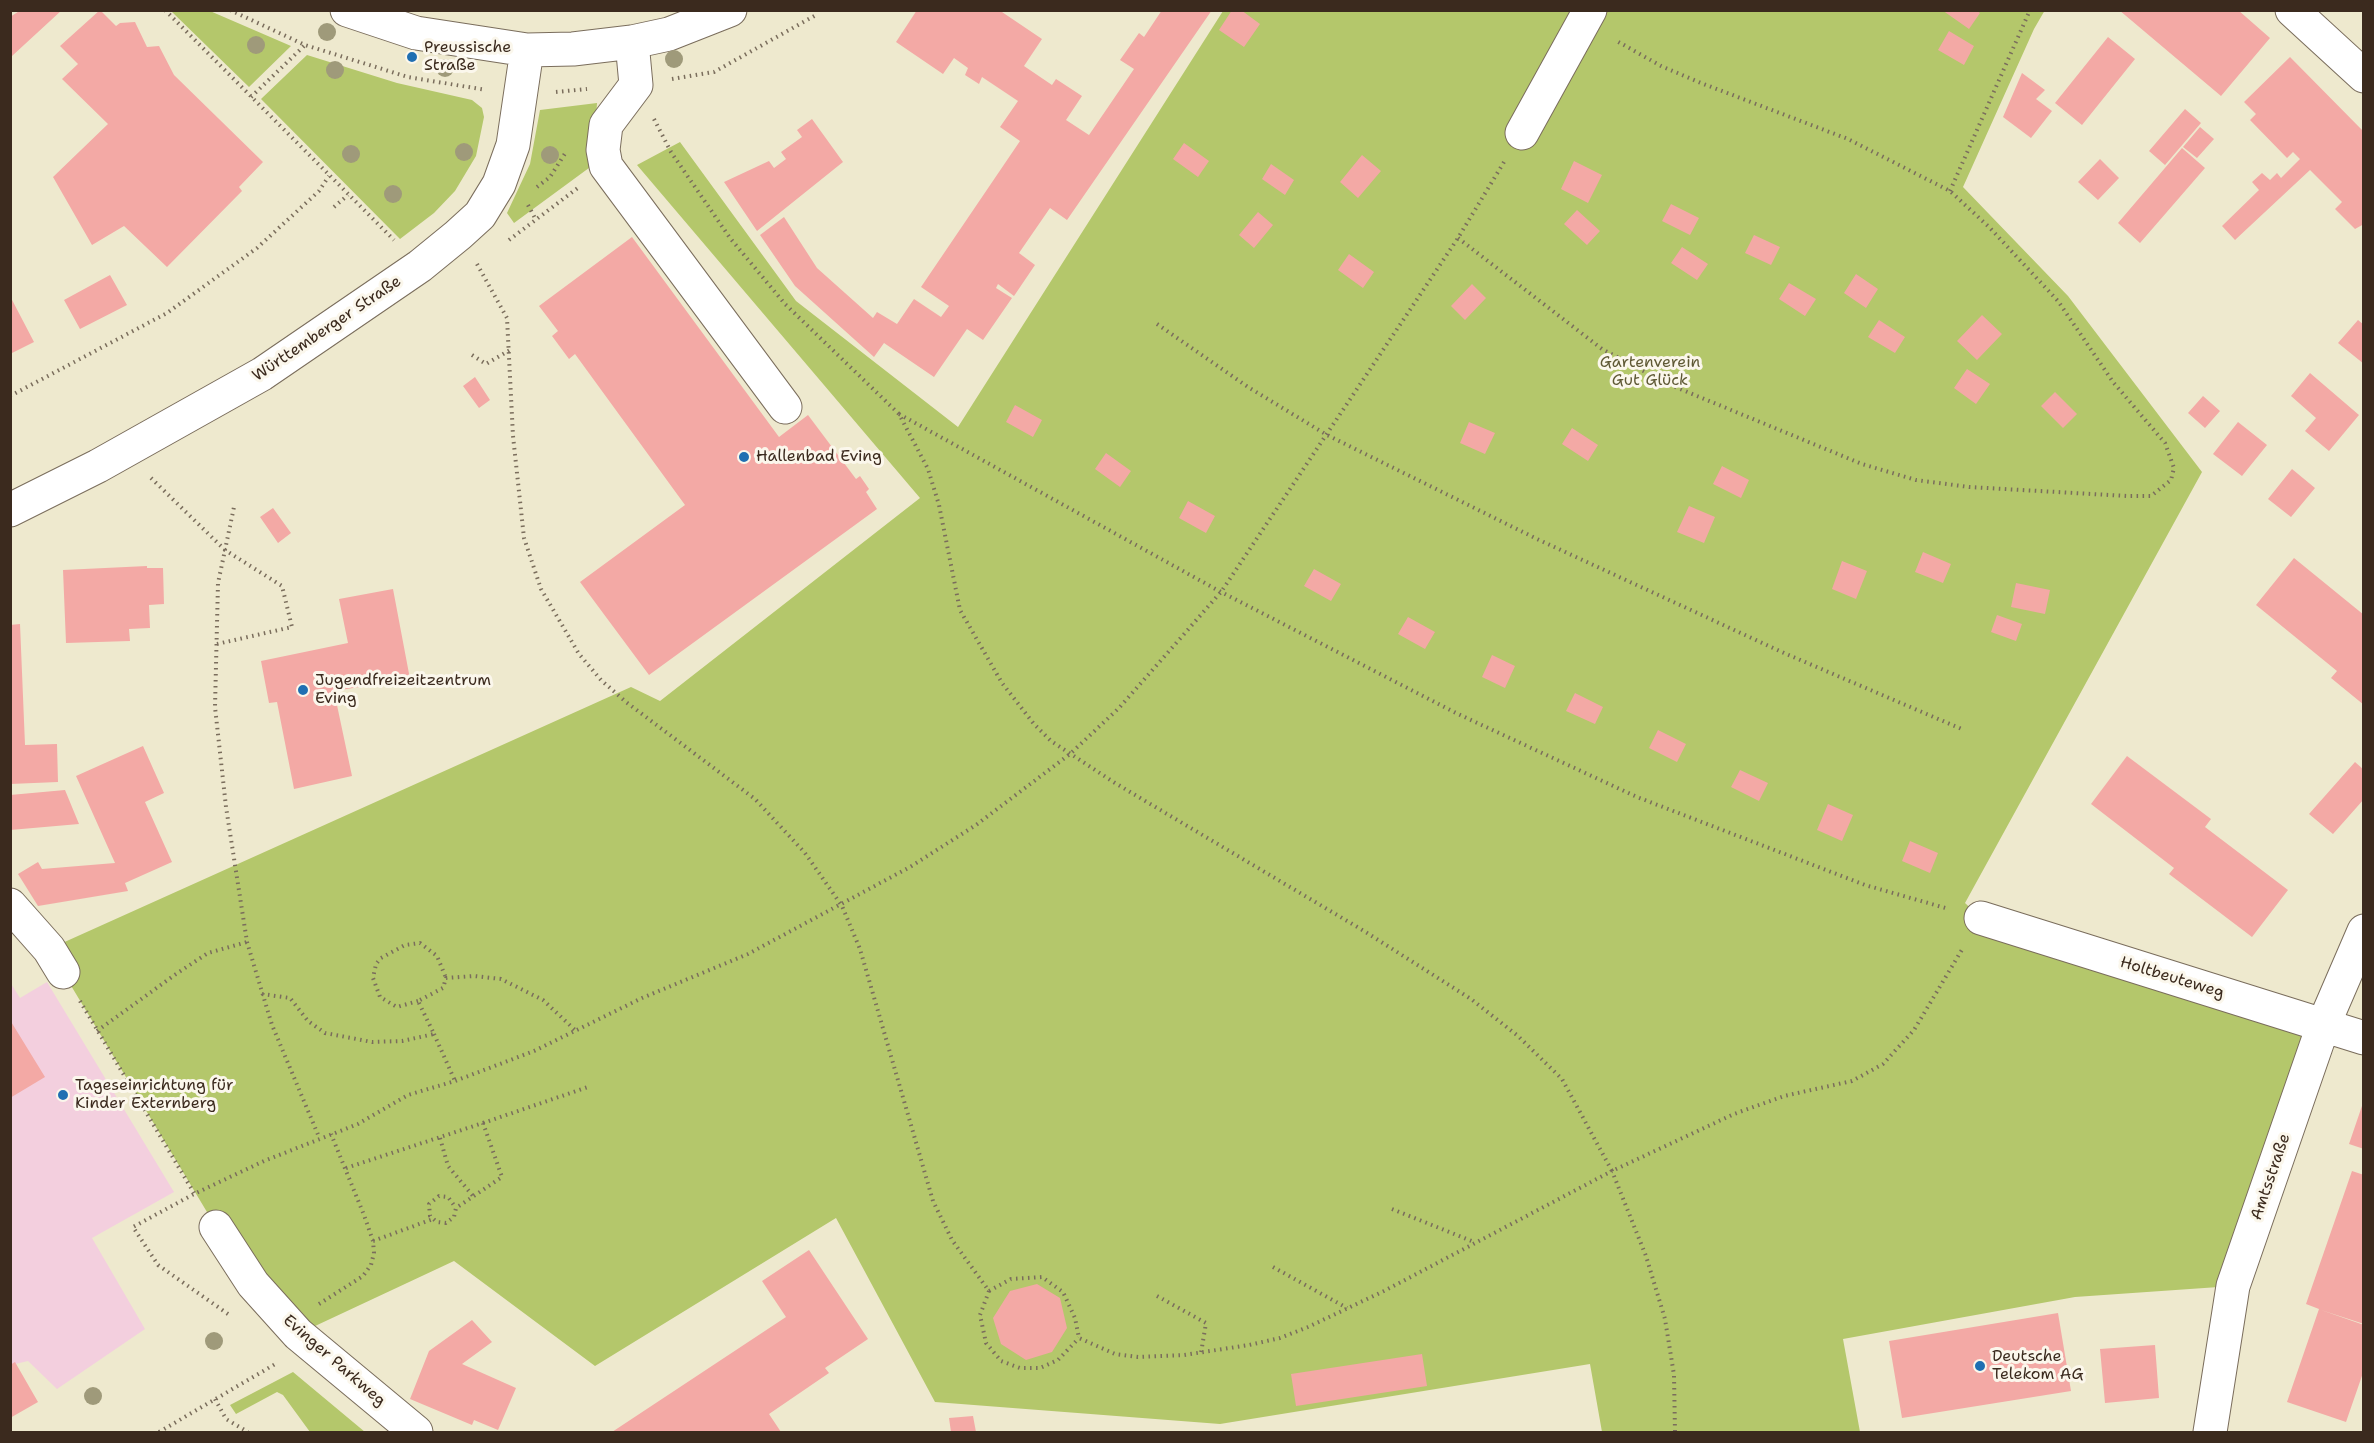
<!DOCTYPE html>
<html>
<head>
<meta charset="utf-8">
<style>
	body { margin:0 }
	#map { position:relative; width:2374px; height:1443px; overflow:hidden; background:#eee9ce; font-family:"Shantell Sans",sans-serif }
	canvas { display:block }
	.frame { position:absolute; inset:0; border:12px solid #3b2a1e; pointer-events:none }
</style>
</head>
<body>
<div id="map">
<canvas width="2374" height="1443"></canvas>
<div class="frame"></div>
</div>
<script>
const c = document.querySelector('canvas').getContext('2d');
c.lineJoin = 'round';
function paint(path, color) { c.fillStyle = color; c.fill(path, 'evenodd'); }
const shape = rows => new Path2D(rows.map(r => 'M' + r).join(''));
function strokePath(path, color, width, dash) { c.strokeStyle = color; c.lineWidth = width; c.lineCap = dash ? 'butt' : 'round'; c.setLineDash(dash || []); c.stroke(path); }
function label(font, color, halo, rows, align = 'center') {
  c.font = font + ' "Shantell Sans",sans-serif'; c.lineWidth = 6; c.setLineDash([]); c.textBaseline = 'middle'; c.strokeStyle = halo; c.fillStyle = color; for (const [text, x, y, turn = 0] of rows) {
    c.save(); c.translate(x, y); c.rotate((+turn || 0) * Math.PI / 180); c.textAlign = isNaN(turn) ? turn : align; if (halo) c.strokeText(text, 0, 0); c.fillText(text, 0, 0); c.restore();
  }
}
paint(shape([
	[10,982,20,998,47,982,174,1192,92,1238,145,1329,57,1389,28,1361,11,1365]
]), '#f3cfde');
paint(shape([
	[2045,10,2034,29,1963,187,2068,296,2202,472,1965,903,1981,918,2323,1026,2233,1286,2075,1297,1843,1339,1860,1432,1602,1432,1590,1364,1220,1424,935,1402,836,1218,595,1366,454,1261,298,1334,216,1227,49,949,631,687,660,701,920,498,637,165,680,142,796,301,958,427,1223,11],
	[171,11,210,11,291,46,249,87],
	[307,55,397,83,472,100,482,108,484,117,476,156,455,191,434,213,400,239,261,99],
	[597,103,593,165,514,223,507,213,530,164,540,110],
	[293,1372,365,1432,310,1432,283,1395,277,1392,236,1414,230,1405]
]), '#b4c76b');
paint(shape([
	[21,10,62,10,12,56,10,17],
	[100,10,116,26,120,23,135,22,147,47,159,46,174,75,263,162,239,187,242,191,167,267,124,226,92,245,53,177,108,124,62,79,78,64,60,46],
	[917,10,999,10,1042,39,1024,66,1052,85,1056,79,1082,96,1066,120,1089,135,1134,69,1120,60,1139,33,1144,37,1162,10,1212,10,1067,220,1050,208,1019,253,1035,265,1014,296,998,284,996,288,1012,298,983,340,967,329,934,377,884,343,874,357,795,286,760,235,784,217,817,268,873,318,877,312,897,324,914,299,941,317,949,306,921,287,1020,141,1000,127,1018,101,982,77,979,84,965,75,968,68,954,58,943,74,896,42],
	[1232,10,1241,10,1260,24,1244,47,1219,30],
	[1942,10,1976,10,1980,13,1969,29],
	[2119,10,2238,10,2270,38,2221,96],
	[1949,31,1974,46,1964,65,1938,50],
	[2108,37,2135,59,2082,125,2055,103],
	[2290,57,2364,132,2364,224,2355,229,2335,209,2342,202,2310,170,2235,240,2222,226,2259,190,2252,182,2262,173,2270,180,2277,173,2281,178,2300,159,2293,152,2287,158,2250,120,2256,114,2244,102],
	[2022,73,2045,90,2036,99,2052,111,2031,138,2003,117],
	[2185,109,2201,123,2165,165,2149,151],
	[812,119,843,162,757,231,724,182,769,161,774,168,786,159,781,152,802,137,797,130],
	[2200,127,2214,139,2197,158,2183,147],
	[1184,143,1209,161,1198,177,1173,159],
	[2182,148,2205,168,2140,243,2118,223],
	[1362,155,1381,171,1358,198,1340,182],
	[2100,159,2119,178,2098,200,2078,182],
	[1574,161,1602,175,1588,203,1561,189],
	[1271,164,1294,180,1285,195,1262,179],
	[1671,204,1699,218,1690,235,1662,221],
	[1577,210,1600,231,1587,245,1564,224],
	[1258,212,1273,225,1254,248,1239,235],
	[1754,235,1780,247,1771,265,1745,253],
	[632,237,779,437,808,415,856,479,860,476,869,489,866,492,877,509,649,675,580,582,685,505,575,354,569,359,552,336,558,331,539,306],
	[1682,247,1708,264,1697,280,1671,263],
	[1349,254,1374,272,1363,288,1338,270],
	[1856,274,1878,289,1866,308,1844,293],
	[110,275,127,305,80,329,64,300],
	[1789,283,1816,299,1805,316,1779,299],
	[1472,284,1486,298,1465,320,1451,306],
	[10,296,34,342,10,354],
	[1982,315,2002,334,1977,360,1957,341],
	[1879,320,1905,337,1895,353,1868,337],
	[2358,320,2364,325,2364,364,2338,343],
	[1967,369,1990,384,1976,404,1954,388],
	[2310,373,2359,415,2329,451,2305,431,2316,418,2291,396],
	[475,377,490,400,479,408,463,386],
	[2055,392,2077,414,2063,428,2041,406],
	[2203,396,2220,411,2205,428,2188,413],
	[1015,405,1042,420,1033,437,1006,422],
	[1469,422,1495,433,1485,454,1460,443],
	[2238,422,2267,445,2242,476,2213,454],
	[1572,428,1598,445,1588,461,1562,444],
	[1106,453,1131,471,1120,487,1095,469],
	[1722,466,1749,480,1741,498,1713,484],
	[2292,469,2315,488,2291,517,2268,499],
	[1188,501,1215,516,1206,533,1179,518],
	[1689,506,1715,517,1704,543,1677,532],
	[273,508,291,533,278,543,260,517],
	[1923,552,1951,564,1943,583,1915,572],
	[2294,558,2364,615,2364,705,2331,678,2337,671,2256,605],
	[1842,561,1867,571,1856,599,1832,589],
	[147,566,147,568,163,568,164,604,149,605,150,628,129,629,130,641,66,643,63,570],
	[1314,569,1341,584,1331,601,1304,586],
	[2016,583,2050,590,2045,614,2011,607],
	[393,589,410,679,334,691,352,776,294,789,277,702,269,703,261,661,348,643,339,599],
	[1997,615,2022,624,2016,641,1991,632],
	[1408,617,1435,632,1425,649,1398,634],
	[20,624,25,745,57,744,58,782,10,784,10,625],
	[1492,655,1515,666,1505,688,1482,677],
	[1575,693,1603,707,1595,724,1566,711],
	[1658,730,1686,744,1677,762,1649,748],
	[143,746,164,793,145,802,172,862,125,883,128,891,38,906,18,874,38,862,42,869,115,863,76,776],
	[2127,756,2211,819,2205,827,2288,890,2252,937,2169,874,2174,868,2091,804],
	[2355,762,2364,770,2364,799,2333,834,2309,814],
	[1740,770,1768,783,1759,801,1731,787],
	[65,790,79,824,10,830,10,795],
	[1828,804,1853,815,1842,841,1817,830],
	[1910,841,1938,853,1930,873,1902,861],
	[10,1020,45,1077,10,1098],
	[2364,1100,2364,1149,2349,1144],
	[2352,1171,2364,1175,2364,1324,2321,1310,2364,1325,2364,1370,2346,1422,2287,1402,2319,1309,2306,1304],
	[809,1250,868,1339,825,1368,829,1373,769,1414,781,1432,612,1432,786,1317,762,1281],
	[1037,1284,1060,1298,1067,1328,1052,1352,1026,1360,1001,1344,993,1318,1010,1291],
	[2058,1313,2071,1391,1902,1418,1889,1341],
	[472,1320,492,1342,462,1364,516,1388,498,1430,474,1420,472,1425,410,1399,429,1351],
	[2155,1345,2159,1398,2105,1403,2100,1349],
	[1422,1354,1427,1386,1296,1406,1291,1374],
	[15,1362,38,1402,10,1418,10,1365],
	[973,1416,976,1432,951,1432,949,1418]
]), '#f3a9a5');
const minor = shape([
	[347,10,416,33,527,50,573,49,632,42,669,34,730,10],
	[2292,10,2364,76],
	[632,42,636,85,606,125,603,150,606,166,785,407],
	[1522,133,1590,10],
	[10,510,98,466,262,374,420,266,458,235,480,215,499,184,513,145,527,50],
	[10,905,49,949,63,972],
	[1981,918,2364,1038],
	[216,1227,253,1284,298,1334,416,1432],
	[2210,1432,2233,1286,2323,1026,2364,931]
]);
strokePath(minor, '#7a6d5c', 35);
strokePath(shape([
	[165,10,394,240],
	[230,10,305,45,408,77,486,90],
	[672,79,714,72,816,15],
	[556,92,587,89],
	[251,97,305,45],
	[654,119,671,152,730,238,785,304,899,414,928,469,939,505,960,610,1002,683,1034,724,1051,741,1115,783,1364,931,1471,999,1518,1036,1562,1079,1612,1171,1734,1114,1784,1096,1852,1081,1883,1064,1914,1030,1963,948],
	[537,187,550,177,566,152],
	[1950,191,2030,10],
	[528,205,536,220],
	[334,207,348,195],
	[1458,238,1602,349,1668,384,1862,464,1916,480,1969,487,2127,496,2151,496,2171,480,2174,468,2165,443,2113,382,2058,301,1989,227,1950,191,1848,139,1701,83,1661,66,1615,40],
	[509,240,579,187],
	[477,264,507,318,513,436,524,538,541,589,579,654,601,680,626,702,755,799,805,853,842,906,860,949,933,1201,952,1240,989,1291,1011,1279,1042,1277,1063,1292,1075,1318,1079,1338,1115,1354,1138,1357,1184,1355,1249,1345,1280,1338,1308,1327,1384,1291,1612,1171,1646,1256,1665,1319,1674,1375,1675,1432],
	[1157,324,1248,387,1327,435,1537,539,1784,653,1964,730],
	[472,355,486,364,510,350],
	[10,396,167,313,257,248,319,191,329,176],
	[899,414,1221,592,1458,714,1637,797,1865,885,1949,909],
	[151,478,225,550,218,583,215,707,226,807,247,942,272,1025,319,1137],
	[217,644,292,627,282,586,225,550,234,507],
	[262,994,290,998,308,1021,325,1033,372,1042,402,1041,434,1034,418,1001,443,988,446,978,474,976,501,979,543,1000,575,1030],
	[80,1001,194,1193],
	[418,1001,397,1007,380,997,373,978,376,964,381,958,405,945,420,943,437,956,446,978],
	[97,1031,176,974,208,953,247,942],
	[434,1034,455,1081],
	[483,1123,588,1087],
	[440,1138,448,1166,473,1196],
	[346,1168,483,1123,502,1177,456,1208,454,1217,446,1223,437,1222,430,1216,429,1204,439,1196,448,1197,456,1208],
	[1392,1209,1474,1242],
	[373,1241,433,1219],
	[1273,1267,1347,1308],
	[989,1291,980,1315,986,1343,1001,1361,1020,1368,1040,1368,1058,1360,1079,1338],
	[1157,1296,1206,1323,1201,1353],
	[319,1304,363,1276,371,1265,374,1253,373,1241,364,1215,331,1134],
	[228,1314,158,1265,133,1227,194,1194,264,1161,358,1124,408,1095,455,1081,534,1051,642,998,748,954,910,867,976,825,1070,754,1119,708,1221,592,1458,238,1504,162],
	[215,1399,226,1419,248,1432],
	[159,1432,277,1363]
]), '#7a6d5c', 4, [1.5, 4.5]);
strokePath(minor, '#fff', 33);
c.fillStyle = '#9f9a7a';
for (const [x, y] of [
	[327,32],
	[256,45],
	[674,59],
	[445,68],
	[335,70],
	[464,152],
	[351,154],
	[550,155],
	[393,194],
	[214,1341],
	[93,1396]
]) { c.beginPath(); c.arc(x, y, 9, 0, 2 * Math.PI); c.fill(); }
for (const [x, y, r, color] of [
	[412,57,6,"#1f6fb2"],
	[744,457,6,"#1f6fb2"],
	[303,690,6,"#1f6fb2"],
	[63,1095,6,"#1f6fb2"],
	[1980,1366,6,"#1f6fb2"]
]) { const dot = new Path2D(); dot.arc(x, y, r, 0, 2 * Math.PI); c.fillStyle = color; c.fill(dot); strokePath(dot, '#fbf7ec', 2); }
label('16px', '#3b2a1e', '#fbf7ec', [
	["Preussische",424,48],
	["Straße",424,66],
	["Hallenbad Eving",756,457],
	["Jugendfreizeitzentrum",315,681],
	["Eving",315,699],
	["Tageseinrichtung für",75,1086],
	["Kinder Externberg",75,1104],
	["Deutsche",1992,1357],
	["Telekom AG",1992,1375]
], 'left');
label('16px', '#3b2a1e', '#fbf7ec', [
	["Württemberger Straße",327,329,-34],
	["Holtbeuteweg",2172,978,17],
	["Amtsstraße",2271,1177,-71],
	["Evinger Parkweg",334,1361,41]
]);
label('16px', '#5f5935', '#fbf7ec', [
	["Gartenverein",1650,363],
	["Gut Glück",1650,381]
]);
</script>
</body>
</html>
